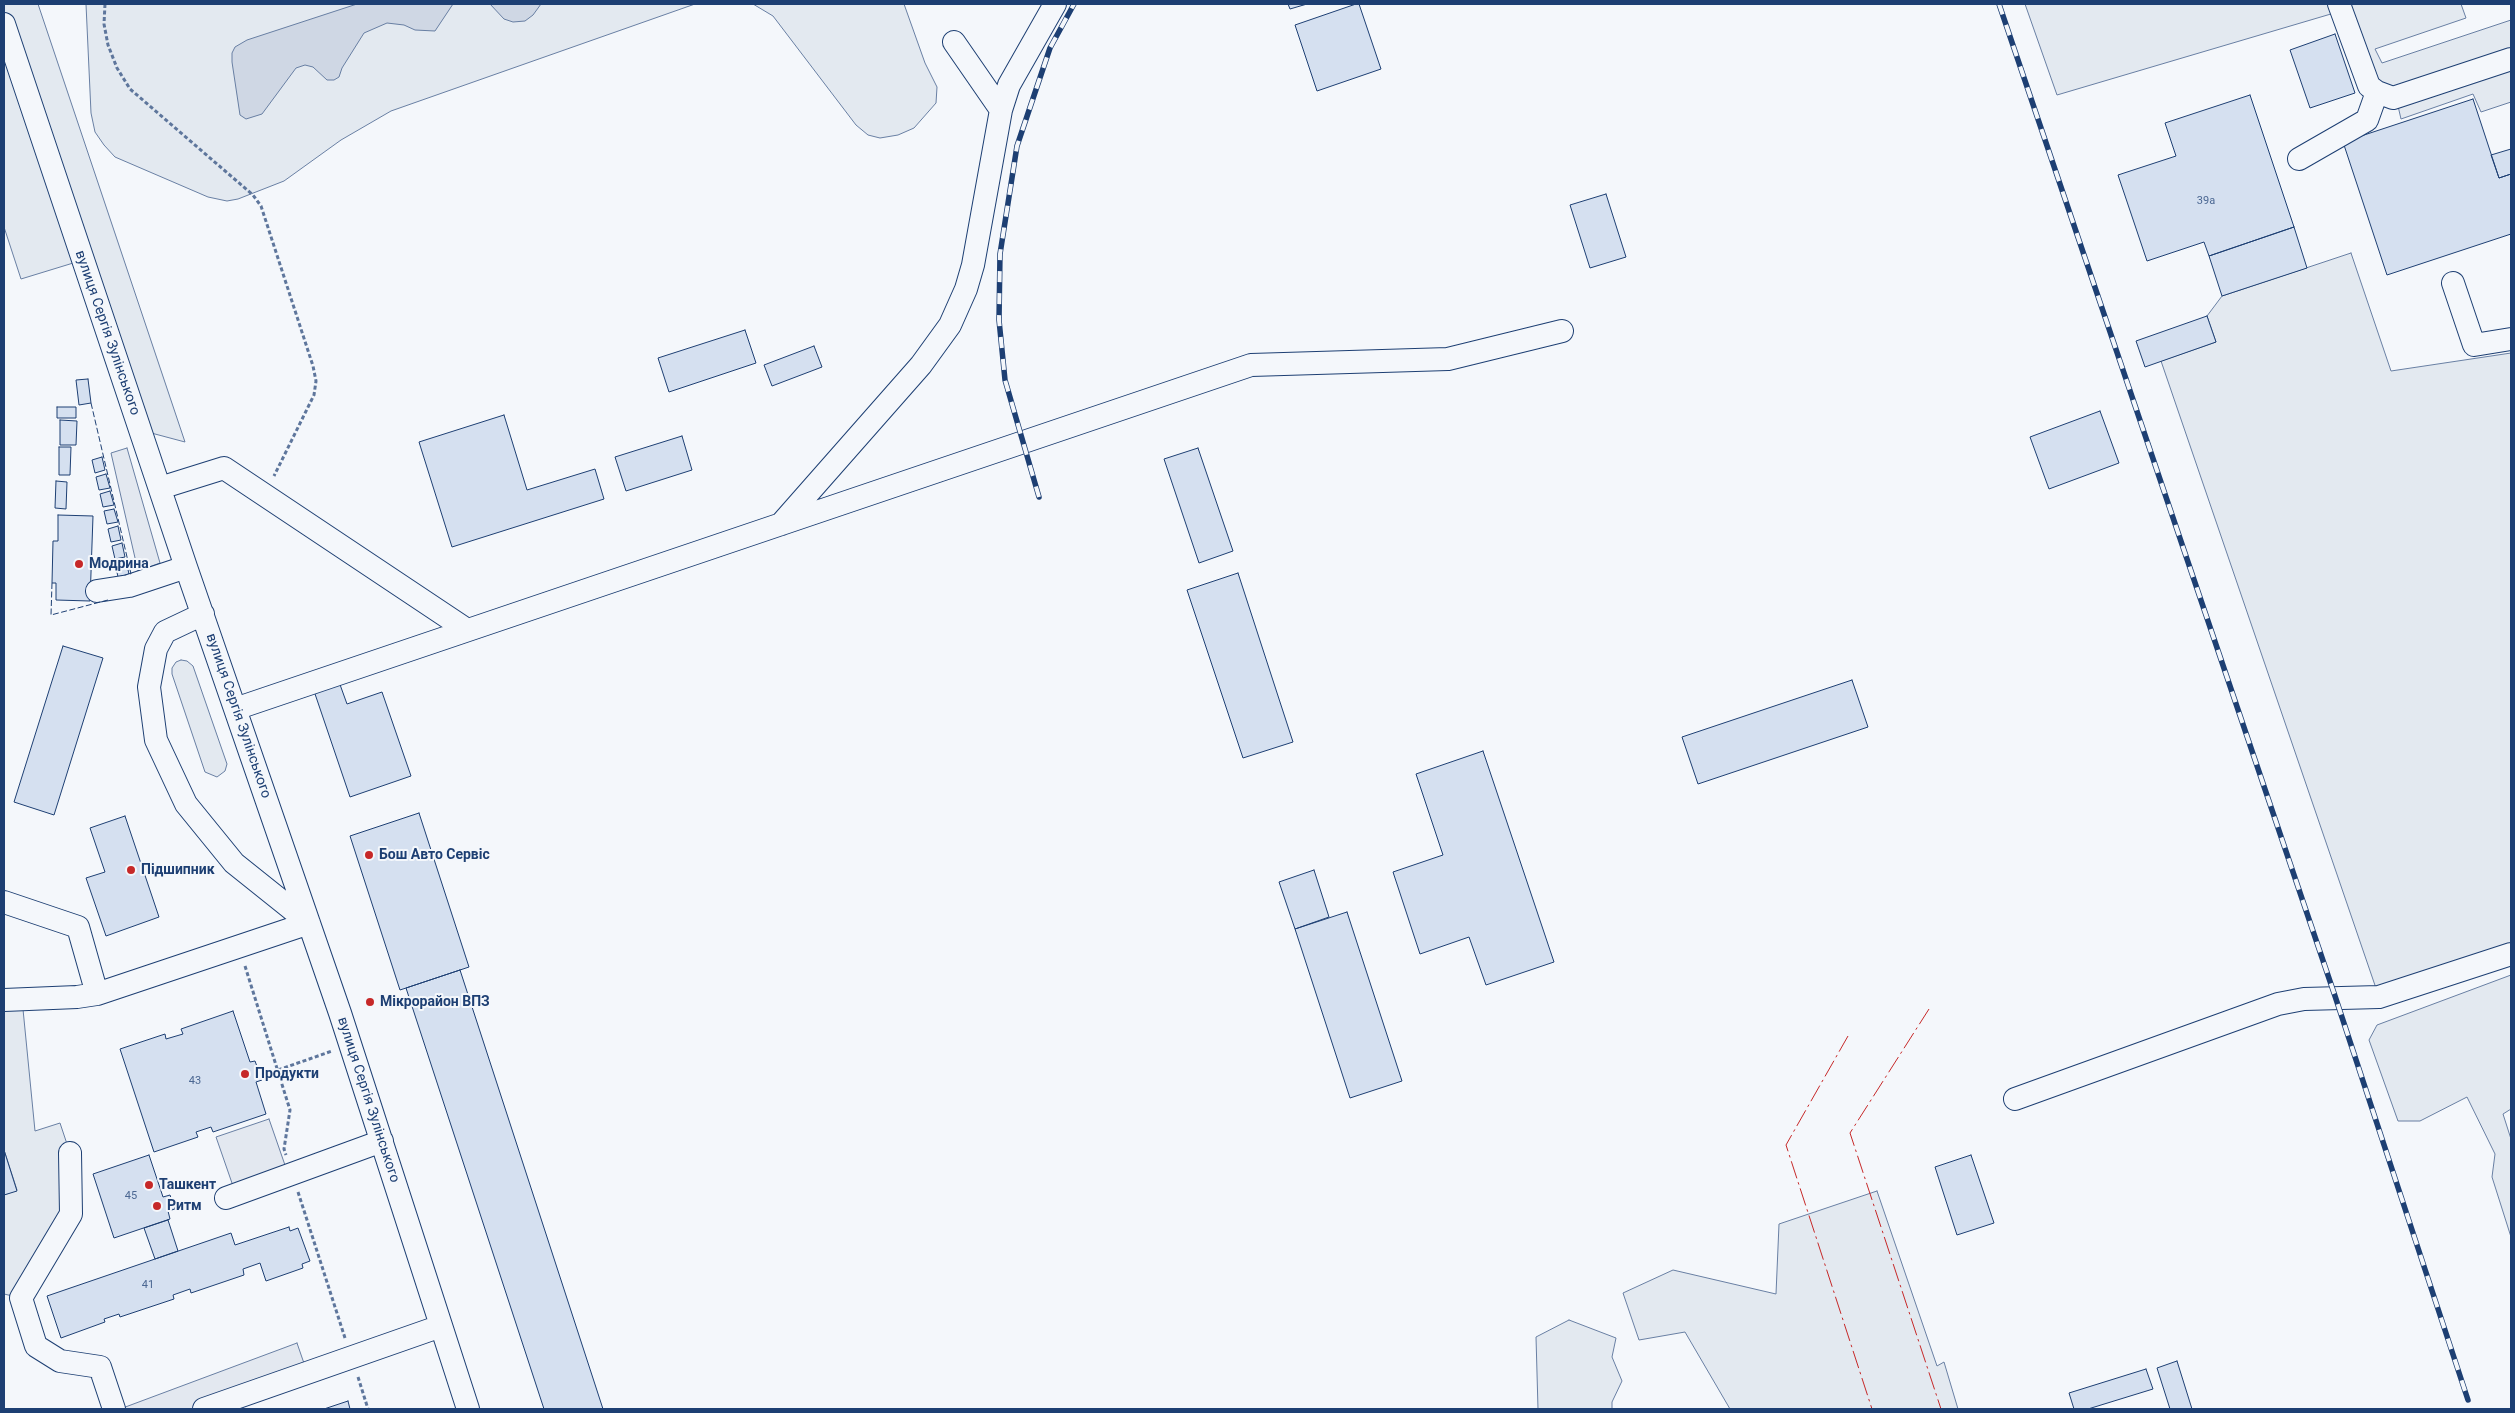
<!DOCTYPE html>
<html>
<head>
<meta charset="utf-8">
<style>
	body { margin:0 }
	#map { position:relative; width:2515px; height:1413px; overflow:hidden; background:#f4f7fb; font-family:Roboto,sans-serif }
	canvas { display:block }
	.frame { position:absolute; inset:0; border:5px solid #1d3f73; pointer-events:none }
</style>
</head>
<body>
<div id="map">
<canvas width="2515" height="1413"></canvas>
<div class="frame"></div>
</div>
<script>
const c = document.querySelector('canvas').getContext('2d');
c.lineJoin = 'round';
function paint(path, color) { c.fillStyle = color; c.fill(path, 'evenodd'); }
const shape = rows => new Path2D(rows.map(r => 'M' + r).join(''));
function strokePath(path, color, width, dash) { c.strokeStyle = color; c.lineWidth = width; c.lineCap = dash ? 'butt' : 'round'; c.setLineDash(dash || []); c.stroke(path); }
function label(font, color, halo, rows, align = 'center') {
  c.font = font + ' Roboto,sans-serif'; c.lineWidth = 4; c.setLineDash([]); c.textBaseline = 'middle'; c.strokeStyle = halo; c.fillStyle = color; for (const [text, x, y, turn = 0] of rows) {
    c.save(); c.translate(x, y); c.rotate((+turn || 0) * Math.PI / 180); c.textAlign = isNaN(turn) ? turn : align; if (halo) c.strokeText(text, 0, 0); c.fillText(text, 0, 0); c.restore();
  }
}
const green = shape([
	[4,4,38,4,185,442,140,430,83,260,21,279,4,227,4,4],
	[86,4,695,4,391,111,341,140,284,181,238,199,227,201,208,197,115,157,104,145,95,132,91,113,86,4],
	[753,4,904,4,925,63,937,87,936,103,914,128,898,135,880,138,868,135,856,125,773,16,753,4],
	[2025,4,2339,4,2341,11,2057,95,2025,4],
	[2344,4,2461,4,2466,18,2375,49,2382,63,2511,20,2511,102,2481,112,2473,94,2401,119,2395,93,2381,88,2344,4],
	[2351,253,2391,371,2511,353,2511,954,2379,997,2161,361,2216,342,2207,316,2222,296,2351,253],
	[181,660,187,661,193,666,227,764,225,771,217,777,205,772,172,674,172,668,176,662,181,660],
	[2511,975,2511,1109,2503,1114,2511,1139,2511,1237,2492,1177,2495,1154,2467,1097,2420,1121,2398,1121,2369,1040,2377,1025,2511,975],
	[22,999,35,1131,60,1123,70,1153,71,1214,21,1298,4,1294,4,1195,17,1190,4,1150,4,1000,22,999],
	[1877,1191,1937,1366,1944,1362,1958,1409,1730,1409,1685,1332,1639,1340,1623,1293,1673,1270,1776,1294,1779,1224,1877,1191],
	[1569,1320,1616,1338,1612,1357,1622,1381,1612,1402,1612,1409,1538,1409,1536,1337,1569,1320]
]);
paint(green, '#e3e9f0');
strokePath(green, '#687fa3', 1);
const parking = shape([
	[127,448,160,563,138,571,111,453,127,448],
	[269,1119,286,1168,233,1186,216,1137,269,1119],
	[297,1343,307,1372,204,1409,120,1409,297,1343]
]);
paint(parking, '#e3e8f0');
strokePath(parking, '#687fa3', 1);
const water = shape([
	[357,4,453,4,435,31,415,30,404,25,387,23,364,33,342,68,339,77,334,80,327,80,313,67,305,65,296,68,262,114,246,119,240,115,232,62,232,53,235,47,247,40,357,4],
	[490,4,541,4,533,15,525,21,513,22,504,19,490,4]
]);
paint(water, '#cfd7e4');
strokePath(water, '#687fa3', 1);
const building = shape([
	[1288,4,1307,4,1290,9,1288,4],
	[1356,4,1359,4,1381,69,1317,91,1295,25,1356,4],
	[2335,34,2355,93,2310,108,2290,50,2335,34],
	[2250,95,2294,227,2209,256,2204,242,2147,261,2118,175,2176,156,2165,123,2250,95],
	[2473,99,2499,178,2511,174,2511,234,2387,275,2343,142,2473,99],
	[2511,149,2511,174,2499,178,2491,155,2511,149],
	[1606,194,1626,257,1590,268,1570,205,1606,194],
	[2294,227,2307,268,2222,296,2209,256,2294,227],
	[2207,316,2216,342,2145,367,2136,341,2207,316],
	[745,330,756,363,669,392,658,358,745,330],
	[814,346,822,367,772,386,764,365,814,346],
	[88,379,91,403,79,405,76,380,88,379],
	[57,407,76,407,76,418,57,418,57,407],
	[2100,411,2119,463,2049,489,2030,437,2100,411],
	[504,415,527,490,595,469,604,499,452,547,419,442,504,415],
	[60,420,77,421,76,445,60,445,60,420],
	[682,436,692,470,626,491,615,457,682,436],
	[59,447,71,447,70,475,59,475,59,447],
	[1198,448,1233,551,1199,563,1164,459,1198,448],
	[102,457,105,470,95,473,92,460,102,457],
	[106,474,110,488,99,490,96,477,106,474],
	[56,481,67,482,66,509,55,508,56,481],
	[110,491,114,505,103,507,100,494,110,491],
	[114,509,118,522,107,524,104,511,114,509],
	[58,515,93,516,90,601,56,600,56,583,52,583,53,541,58,541,58,515],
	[118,526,121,540,111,542,108,529,118,526],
	[122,543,125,557,115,559,112,546,122,543],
	[126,561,129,574,118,577,115,563,126,561],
	[1238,573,1293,742,1243,758,1187,590,1238,573],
	[63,646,103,658,54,815,14,802,63,646],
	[338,679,347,704,382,692,411,776,350,797,313,688,338,679],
	[1852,680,1868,727,1698,784,1682,737,1852,680],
	[1483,751,1554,962,1486,985,1469,937,1420,954,1393,872,1443,855,1416,774,1483,751],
	[419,813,469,967,400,990,350,836,419,813],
	[125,816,159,917,106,936,86,878,105,872,90,828,125,816],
	[1314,870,1329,917,1295,929,1279,882,1314,870],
	[1347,912,1402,1081,1350,1098,1295,929,1347,912],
	[460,970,603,1409,544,1409,406,988,460,970],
	[233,1011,250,1062,255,1061,262,1080,256,1082,266,1114,213,1132,211,1127,196,1132,198,1137,154,1152,120,1049,165,1034,166,1039,183,1034,181,1029,233,1011],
	[4,1150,17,1191,4,1195,4,1150],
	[149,1155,163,1197,170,1195,175,1209,168,1211,170,1219,114,1238,93,1174,149,1155],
	[1971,1155,1994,1223,1957,1235,1935,1167,1971,1155],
	[168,1220,178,1251,155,1259,144,1228,168,1220],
	[289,1227,290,1231,298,1228,310,1261,302,1264,303,1268,266,1281,260,1263,243,1269,244,1275,191,1293,190,1289,173,1295,174,1299,120,1317,119,1314,104,1319,105,1322,61,1338,47,1296,231,1233,235,1245,289,1227],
	[2177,1361,2192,1409,2170,1409,2157,1368,2177,1361],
	[2146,1369,2153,1389,2088,1409,2074,1409,2069,1393,2146,1369],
	[348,1401,350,1409,324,1409,348,1401]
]);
paint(building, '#d5e0f0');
strokePath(building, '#1d3f73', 1);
const minor = shape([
	[2339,4,2369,86,2377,92,2393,98,2511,59],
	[4,24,186,567,340,1013,468,1409],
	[954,42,1001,110],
	[2299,159,2367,120,2377,92],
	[2453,283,2474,345,2511,339],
	[160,488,224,468,467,630],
	[781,524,921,365,950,325,966,289,973,265,1001,110,1009,85,1055,4],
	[97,591,129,586,186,567],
	[203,614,165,632,156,649,149,687,156,740,186,804,234,863,309,923],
	[235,709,1251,365,1448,359,1562,331],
	[4,902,78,927,97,994],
	[4,1000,77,997,97,994,309,923],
	[2015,1099,2278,1004,2304,999,2379,997,2511,954],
	[70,1153,71,1214,21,1298,36,1346,60,1361,100,1367,114,1409],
	[226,1198,382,1141],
	[204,1409,441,1326]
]);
strokePath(minor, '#1d3f73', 24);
strokePath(shape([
	[105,4,104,24,108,45,117,68,130,89,253,195,261,206,313,366,316,381,314,395,274,476],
	[245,966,290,1110,284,1149,286,1155],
	[278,1070,332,1051],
	[298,1192,345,1338],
	[358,1377,368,1409]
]), '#5e769c', 3, [4, 2.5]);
strokePath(minor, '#f4f7fb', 22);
const rail = shape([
	[1999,4,2335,996,2468,1400],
	[1039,497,1005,380,999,320,1000,254,1017,146,1050,48,1074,4]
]);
strokePath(rail, '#1d3f73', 5.5);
strokePath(rail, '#f4f7fb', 4, [11]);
strokePath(shape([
	[91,403,131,574,129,576],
	[52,583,51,615,108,600]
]), '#1d3f73', 1, [6, 2.5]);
strokePath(shape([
	[1929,1009,1850,1133,1941,1409],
	[1848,1036,1786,1145,1872,1409]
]), '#c62828', 1, [18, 4, 2.5, 4]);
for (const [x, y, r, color] of [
	[79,564,5,"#c62828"],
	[369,855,5,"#c62828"],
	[131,870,5,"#c62828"],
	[370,1002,5,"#c62828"],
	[245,1074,5,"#c62828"],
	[149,1185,5,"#c62828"],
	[157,1206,5,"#c62828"]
]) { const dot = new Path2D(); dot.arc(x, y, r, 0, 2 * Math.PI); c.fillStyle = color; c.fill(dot); strokePath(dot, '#f4f7fb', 2); }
label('11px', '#4b6792', null, [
	["39а",2206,201],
	["43",195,1081],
	["45",131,1196],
	["41",148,1285]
]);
label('14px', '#1d3f73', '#f4f7fb', [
	["вулиця Сергія Зулінського",107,333,71],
	["вулиця Сергія Зулінського",238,716,71],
	["вулиця Сергія Зулінського",368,1100,72]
]);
label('bold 14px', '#1d3f73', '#f4f7fb', [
	["Модрина",89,564],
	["Бош Авто Сервіс",379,855],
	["Підшипник",141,870],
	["Мікрорайон ВПЗ",380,1002],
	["Продукти",255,1074],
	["Ташкент",159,1185],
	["Ритм",167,1206]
], 'left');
</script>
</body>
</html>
